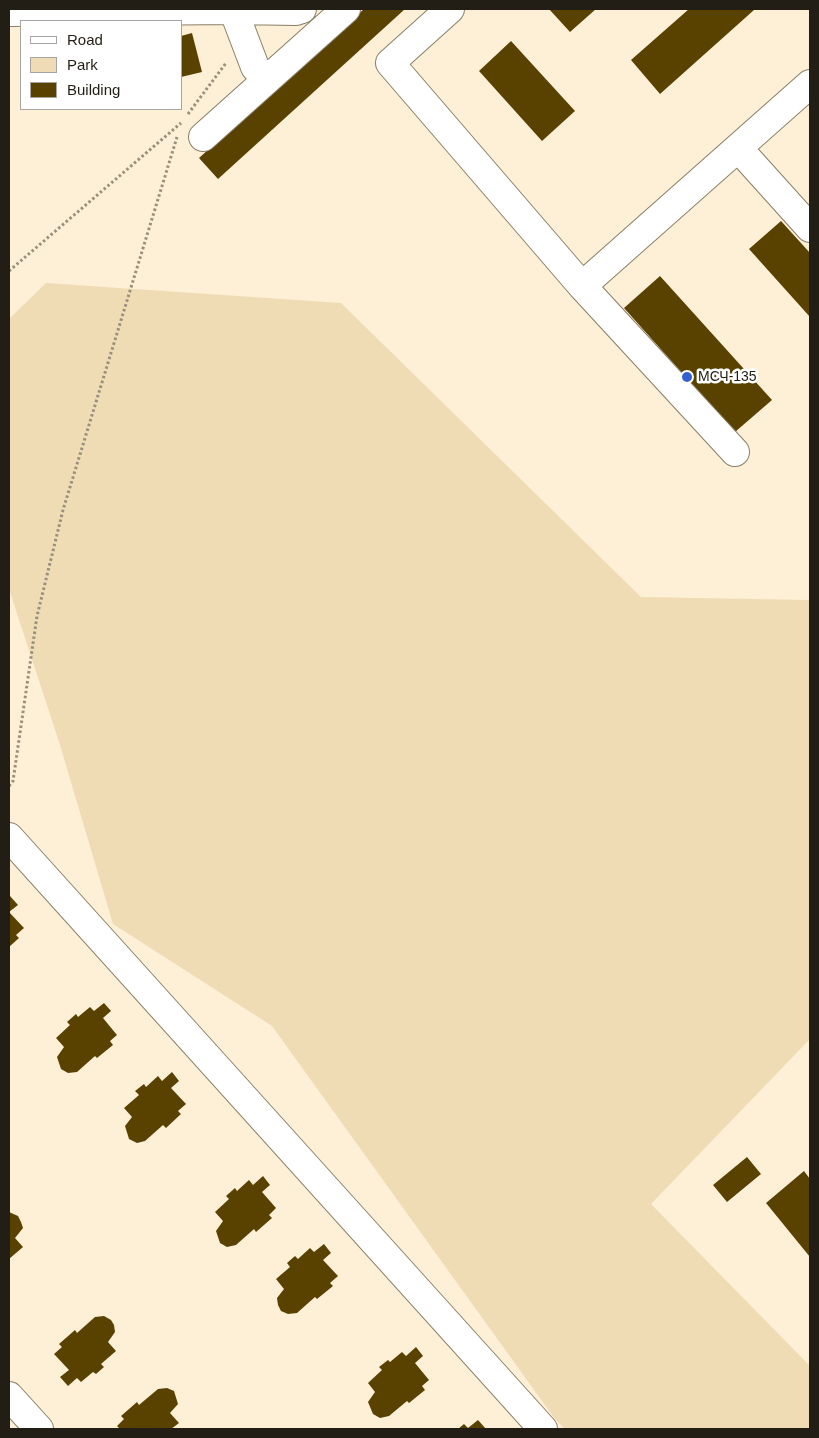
<!DOCTYPE html>
<html>
<head>
<meta charset="utf-8">
<style>
	body { margin:0 }
	#map { position:relative; width:819px; height:1438px; overflow:hidden; background:#fdf0d6; font-family:Arial,sans-serif }
	canvas { display:block }
	.frame { position:absolute; inset:0; border:10px solid #231e15; pointer-events:none }
	.legend { position:absolute; left:20px; top:20px; width:162px; height:90px; box-sizing:border-box; background:#fff; border:1px solid #a7a5a1; margin:0; padding:6px 9px; list-style:none; font-size:15px; color:#231e15 }
	.legend li { display:flex; align-items:center; gap:10px; height:25px }
	.legend b { width:25px; border:1px solid #a7a5a1 }
</style>
</head>
<body>
<div id="map">
<canvas width="819" height="1438"></canvas>
<div class="frame"></div>
<ul class="legend">
<li><b style="height:6px;background:#fff"></b>Road</li>
<li><b style="height:14px;background:#f0dcb4"></b>Park</li>
<li><b style="height:14px;background:#594100"></b>Building</li>
</ul>
</div>
<script>
const c = document.querySelector('canvas').getContext('2d');
c.lineJoin = 'round';
function paint(path, color) { c.fillStyle = color; c.fill(path, 'evenodd'); }
const shape = rows => new Path2D(rows.map(r => 'M' + r).join(''));
function strokePath(path, color, width, dash) { c.strokeStyle = color; c.lineWidth = width; c.lineCap = dash ? 'butt' : 'round'; c.setLineDash(dash || []); c.stroke(path); }
function label(font, color, halo, rows, align = 'center') {
  c.font = font + ' Arial,sans-serif'; c.lineWidth = 5; c.setLineDash([]); c.textBaseline = 'middle'; c.strokeStyle = halo; c.fillStyle = color; for (const [text, x, y, turn = 0] of rows) {
    c.save(); c.translate(x, y); c.rotate((+turn || 0) * Math.PI / 180); c.textAlign = isNaN(turn) ? turn : align; if (halo) c.strokeText(text, 0, 0); c.fillText(text, 0, 0); c.restore();
  }
}
paint(shape([
	[46,283,341,303,641,597,810,600,810,1039,651,1204,810,1366,810,1429,565,1429,555,1419,272,1026,113,924,60,745,9,589,9,319]
]), '#f0dcb4');
paint(shape([
	[364,9,405,9,218,179,199,158],
	[549,9,596,9,570,32],
	[689,9,753,9,754,10,660,94,631,60],
	[192,33,202,72,181,77,181,36],
	[511,41,575,111,542,141,479,71],
	[781,221,810,253,810,317,749,249],
	[660,276,772,400,735,432,624,308],
	[10,896,18,905,9,912,24,928,16,935,19,938,9,947,9,898],
	[104,1003,111,1011,103,1018,117,1035,110,1041,113,1045,97,1058,95,1056,77,1072,68,1073,61,1069,57,1057,64,1047,56,1038,70,1025,67,1022,76,1014,78,1017,90,1007,94,1011],
	[172,1072,179,1081,171,1088,186,1104,178,1111,181,1114,166,1128,163,1125,145,1141,137,1143,129,1139,125,1126,132,1117,124,1108,139,1095,135,1091,144,1084,146,1087,158,1076,162,1081],
	[747,1157,761,1174,727,1202,713,1185],
	[804,1171,810,1179,810,1257,766,1203],
	[263,1176,270,1185,262,1192,276,1208,269,1215,272,1218,256,1232,254,1229,236,1245,227,1247,220,1243,216,1231,223,1221,215,1212,229,1199,226,1196,235,1188,237,1191,249,1180,253,1185],
	[9,1212,18,1216,21,1222,23,1228,15,1238,23,1247,9,1259],
	[324,1244,331,1253,323,1260,338,1276,330,1283,333,1286,317,1299,315,1297,297,1313,288,1314,281,1311,278,1305,277,1298,284,1289,276,1279,290,1267,287,1263,295,1256,298,1259,310,1248,314,1252],
	[104,1316,111,1320,114,1325,115,1332,108,1342,116,1351,101,1364,104,1367,96,1374,93,1372,81,1382,77,1378,68,1386,60,1377,69,1370,54,1354,62,1347,59,1344,75,1330,77,1333,95,1317],
	[416,1347,423,1356,415,1363,429,1380,422,1386,425,1390,409,1403,407,1401,389,1416,380,1418,373,1414,368,1402,375,1392,368,1383,382,1370,379,1367,388,1360,390,1362,402,1352,406,1356],
	[167,1388,174,1391,178,1404,170,1413,179,1423,171,1429,120,1429,117,1426,124,1419,121,1416,137,1402,139,1405,158,1389],
	[478,1420,486,1429,458,1429,464,1424,468,1428]
]), '#594100');
const minor = shape([
	[233,9,255,67,266,80],
	[450,9,390,63,582,286,810,84],
	[9,12,234,10,296,11,302,9],
	[203,137,346,9],
	[738,148,810,228],
	[582,286,735,452],
	[9,837,543,1429],
	[9,1396,39,1429]
]);
strokePath(minor, '#8a7e66', 30);
strokePath(shape([
	[188,114,226,63],
	[9,271,181,123],
	[9,786,13,781,37,616,63,510,177,137]
]), '#988f7d', 3, [2.5, 2.5]);
strokePath(minor, '#fff', 28);
for (const [x, y, r, color] of [
	[687,377,6,"#3560d0"]
]) { const dot = new Path2D(); dot.arc(x, y, r, 0, 2 * Math.PI); c.fillStyle = color; c.fill(dot); strokePath(dot, '#fff', 2); }
label('14px', '#231e15', '#fff', [
	["МСЧ-135",698,377]
], 'left');
</script>
</body>
</html>
